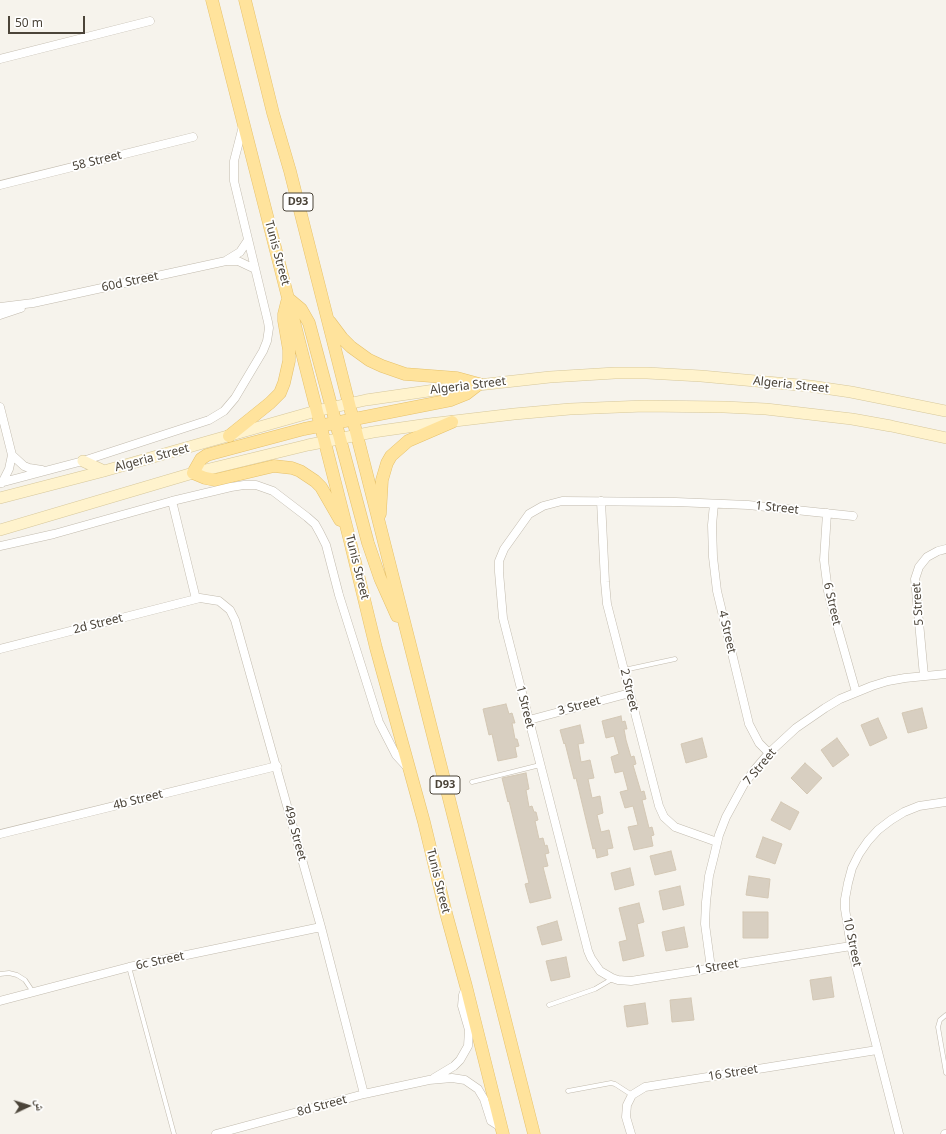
<!DOCTYPE html>
<html>
<head>
<meta charset="utf-8">
<style>
	body { margin:0 }
	#map { position:relative; width:946px; height:1134px; overflow:hidden; background:#f6f3ec; font-family:"Noto Sans","Noto Naskh Arabic",sans-serif }
	canvas { display:block }
	.north { position:absolute; left:8px; top:1086px; width:40px; height:40px; -webkit-text-stroke:3px #fff; paint-order:stroke; rotate:86deg; font-size:11px; font-weight:700; line-height:16px; text-align:center; color:#4b4439 }
	.north::after { content:''; display:block; margin:auto; width:14px; height:18px; background:#4b4439; clip-path:polygon(50% 0,100% 100%,50% 72%,0 100%) }
	.scale { position:absolute; left:8px; top:16px; width:77px; height:18px; box-sizing:border-box; border:2px solid #4b4439; border-top:0; padding-left:5px; font-size:12px; line-height:14px; white-space:nowrap; color:#4b4439; -webkit-text-stroke:3px #fff; paint-order:stroke }
</style>
</head>
<body>
<div id="map">
<canvas width="946" height="1134"></canvas>
<div class="north">ش</div>
<div class="scale">50 m</div>
</div>
<script>
const c = document.querySelector('canvas').getContext('2d');
c.lineJoin = 'round';
function paint(path, color) { c.fillStyle = color; c.fill(path, 'evenodd'); }
const shape = rows => new Path2D(rows.map(r => 'M' + r).join(''));
function strokePath(path, color, width, dash) { c.strokeStyle = color; c.lineWidth = width; c.lineCap = dash ? 'butt' : 'round'; c.setLineDash(dash || []); c.stroke(path); }
function label(font, color, halo, rows, align = 'center') {
  c.font = font + ' "Noto Sans",sans-serif'; c.lineWidth = 3.5; c.setLineDash([]); c.textBaseline = 'middle'; c.strokeStyle = halo; c.fillStyle = color; for (const [text, x, y, turn = 0] of rows) {
    c.save(); c.translate(x, y); c.rotate((+turn || 0) * Math.PI / 180); c.textAlign = isNaN(turn) ? turn : align; if (halo) c.strokeText(text, 0, 0); c.fillText(text, 0, 0); c.restore();
  }
}
const building = shape([
	[506,704,509,714,512,713,515,723,512,723,515,739,517,739,519,746,515,747,517,757,498,761,492,734,489,735,483,709,506,704],
	[922,708,927,728,908,733,902,713,922,708],
	[621,716,622,722,625,721,627,729,624,729,626,740,631,757,634,756,636,764,633,765,641,792,644,791,646,799,642,800,649,828,652,827,654,835,651,836,653,846,634,850,628,827,638,825,633,806,625,808,620,792,628,790,623,771,615,773,611,757,619,754,614,736,606,738,602,721,621,716],
	[878,718,887,738,870,746,861,725,878,718],
	[580,725,584,743,578,744,581,762,590,760,594,778,588,779,592,798,600,796,603,813,597,815,601,832,609,830,613,848,607,849,608,855,597,858,595,848,593,849,576,778,574,779,565,743,564,744,560,730,580,725],
	[702,738,707,757,686,763,681,744,702,738],
	[837,738,849,755,833,767,821,750,837,738],
	[805,763,822,778,807,794,791,778,805,763],
	[526,773,529,789,526,790,529,807,532,806,534,812,536,812,538,820,535,821,539,839,543,838,545,846,547,845,549,853,545,854,548,866,543,867,551,898,530,903,525,884,529,883,509,801,508,802,502,778,526,773],
	[781,802,799,812,790,830,771,820,781,802],
	[763,837,782,844,775,864,756,857,763,837],
	[671,851,676,870,655,875,650,856,671,851],
	[630,868,634,885,615,890,611,873,630,868],
	[749,876,770,879,768,898,746,895,749,876],
	[680,886,684,905,663,910,659,891,680,886],
	[639,903,644,922,637,924,644,956,623,961,619,942,627,940,619,908,639,903],
	[743,912,768,912,768,938,743,938,743,912],
	[557,921,562,940,542,945,537,927,557,921],
	[684,927,688,947,666,951,662,932,684,927],
	[566,957,570,977,551,981,546,961,566,957],
	[831,977,834,997,813,1000,810,980,831,977],
	[691,998,694,1020,672,1022,670,1000,691,998],
	[645,1003,648,1024,627,1027,624,1006,645,1003]
]);
paint(building, '#d8cfc1');
strokePath(building, '#d3c7b4', 1);
const lane = shape([
	[624,670,675,659],
	[472,782,540,765],
	[129,967,174,1134],
	[0,974,9,973,17,975,25,980,33,992],
	[549,1005,595,989,612,979],
	[946,1015,940,1020,938,1027,946,1073],
	[568,1091,611,1083,615,1084,632,1095]
]);
const street = shape([
	[0,59,150,21],
	[0,185,193,137],
	[227,260,240,252,248,240],
	[0,307,33,303,226,261,238,261,255,269],
	[0,315,21,308],
	[0,407,12,455,9,469,2,483],
	[12,455,24,466,29,468,42,470],
	[0,483,83,461,209,420,224,411,235,398,263,351,267,341,269,328,268,322,234,181,234,161,243,126],
	[172,501,196,599],
	[601,501,605,582,607,604,659,806,664,817,675,827,717,842],
	[714,504,712,525,713,557,717,591,749,724,759,743,769,753],
	[827,513,824,560,828,591,833,611,856,692],
	[0,546,54,534,172,501,231,487,244,485,256,485,273,491,307,517,315,524,320,533,326,545,339,595,379,722,396,755,407,767],
	[0,649,200,598,219,601,230,610,235,620,321,927,364,1094],
	[924,676,915,579,919,567,927,557,938,551,946,549],
	[529,720,630,693],
	[0,834,277,766],
	[851,946,631,981,618,980,612,978,600,971,591,958,588,951,529,720,503,618,499,572,499,561,504,549,529,514,543,506,562,501,676,502,748,505,853,516],
	[711,968,705,924,706,902,709,876,714,856,719,835,726,817,744,784,756,768,769,753,796,728,825,708,840,699,872,686,888,681,905,678,946,674],
	[0,1001,129,967,321,927],
	[434,1078,454,1066,460,1060,468,1046,469,1030,462,1006,463,995,466,987],
	[216,1134,364,1094,429,1080,452,1078,465,1080,478,1089,484,1099,491,1121,502,1128],
	[631,1134,626,1117,627,1105,632,1095,645,1087,877,1050],
	[899,1134,851,946,845,909,845,899,848,883,852,868,859,854,868,841,878,830,891,820,904,812,919,806,946,802],
	[945,1134,946,1134]
]);
const secondary = shape([
	[83,461,104,471],
	[0,498,104,471,316,411,366,400,442,389,550,377,615,373,647,373,701,376,810,386,851,392,946,411],
	[0,530,193,473,308,445,373,432,429,424,514,414,570,409,644,406,724,407,766,409,852,419,891,426,946,438]
]);
const primary = shape([
	[212,0,349,537,376,648,424,822,446,913,466,986,503,1134],
	[245,0,273,113,290,171,534,1134],
	[289,299,301,309,309,323,368,543,380,578,397,616],
	[330,322,342,338,351,347,369,360,382,366,405,374,457,378,479,384],
	[229,436,270,403,280,393,284,383,289,361,289,350,284,321,284,314,287,302],
	[380,514,382,480,387,463,391,456,408,441,452,422],
	[340,520,321,487,315,481,300,471,292,468,274,466,215,480,205,478,193,473,201,459,207,455,214,453,304,429,451,400,466,394,479,384]
]);
strokePath(lane, '#c2bbae', 5);
strokePath(street, '#c2bbae', 9);
strokePath(secondary, '#d6c79b', 12);
strokePath(primary, '#e6c16a', 13);
strokePath(lane, '#fff', 4);
strokePath(street, '#fff', 8);
strokePath(secondary, '#fff3cd', 11);
strokePath(primary, '#ffe39c', 12);
for (const [x, y, w] of [
	[298,202,30],
	[445,785,30]
]) { const box = new Path2D(); box.roundRect(x - w / 2, y - 9, w, 18, 3); c.fillStyle = '#fff'; c.fill(box); strokePath(box, '#4b4439', 1); }
label('bold 11px', '#4b4439', null, [
	["D93",298,202],
	["D93",445,785]
]);
label('12px', '#4b4439', '#fff', [
	["58 Street",97,161,-14],
	["Tunis Street",277,253,75],
	["60d Street",130,282,-12],
	["Algeria Street",791,385,6],
	["Algeria Street",468,386,-7],
	["Algeria Street",152,458,-15],
	["1 Street",777,508,6],
	["Tunis Street",357,567,76],
	["6 Street",832,604,77],
	["5 Street",918,604,-94],
	["2d Street",98,624,-14],
	["4 Street",727,632,77],
	["2 Street",629,690,76],
	["3 Street",579,706,-15],
	["1 Street",525,707,76],
	["7 Street",760,767,-50],
	["4b Street",138,800,-14],
	["49a Street",295,833,75],
	["Tunis Street",438,881,76],
	["10 Street",852,942,78],
	["6c Street",160,961,-12],
	["1 Street",717,967,-9],
	["16 Street",733,1073,-9],
	["8d Street",322,1106,-15]
]);
</script>
</body>
</html>
